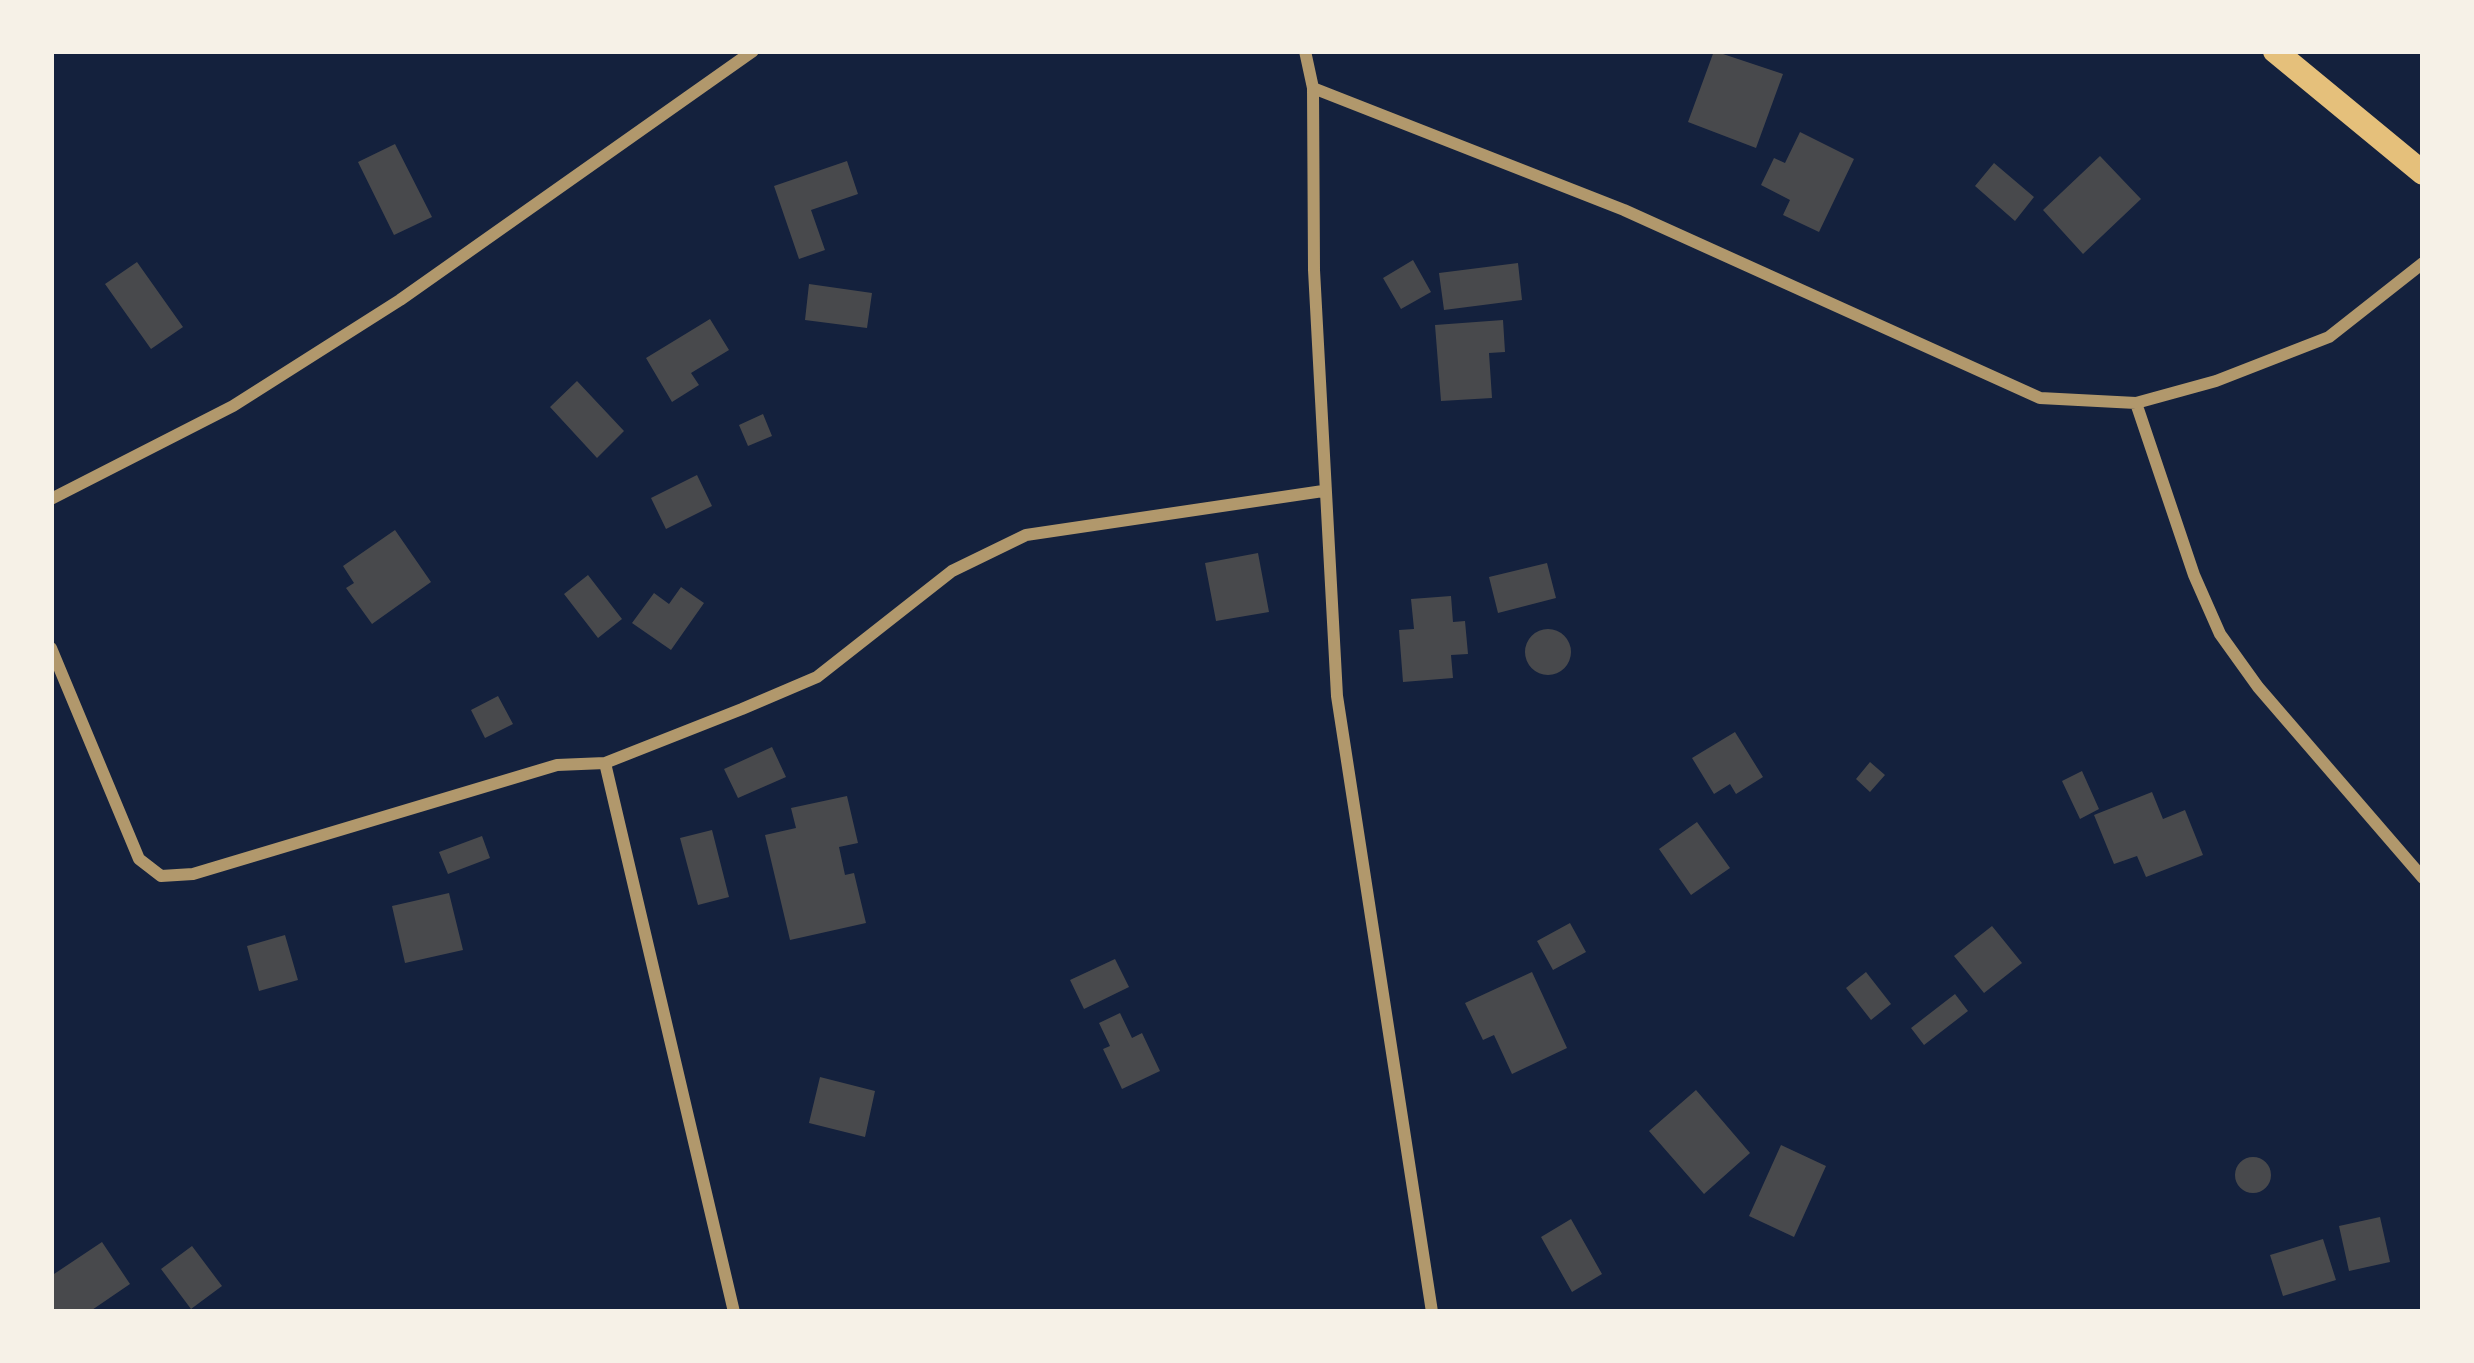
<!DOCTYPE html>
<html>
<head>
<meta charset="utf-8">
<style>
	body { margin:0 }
	#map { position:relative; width:2474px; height:1363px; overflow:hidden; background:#14213d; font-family:"IBM Plex Sans",sans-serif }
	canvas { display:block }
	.frame { position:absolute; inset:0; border:54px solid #f6f1e7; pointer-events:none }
</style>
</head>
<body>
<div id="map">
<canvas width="2474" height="1363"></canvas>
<div class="frame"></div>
</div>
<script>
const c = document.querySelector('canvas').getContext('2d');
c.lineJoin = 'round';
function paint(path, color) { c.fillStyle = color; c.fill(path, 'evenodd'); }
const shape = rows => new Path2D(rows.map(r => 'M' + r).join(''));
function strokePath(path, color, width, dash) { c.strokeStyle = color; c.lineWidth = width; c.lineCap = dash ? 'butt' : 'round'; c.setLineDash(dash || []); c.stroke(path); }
paint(shape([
	[1714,51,1783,74,1756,148,1688,122],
	[1800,132,1854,159,1819,232,1783,215,1790,200,1761,185,1774,158,1785,163],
	[395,144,432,217,394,235,358,162],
	[2100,156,2141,199,2083,254,2043,210],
	[847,161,858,194,811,210,825,250,799,259,774,186],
	[1994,163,2034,197,2015,221,1975,186],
	[1413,260,1431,292,1401,309,1383,278],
	[137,262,183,327,151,349,105,284],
	[1518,263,1522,300,1444,310,1439,273],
	[809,284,872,293,867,328,805,320],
	[710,319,729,350,691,373,699,385,672,402,646,358],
	[1503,320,1505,352,1489,353,1492,398,1441,401,1435,325],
	[577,381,624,431,597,458,550,407],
	[763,414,772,436,748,446,739,425],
	[697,475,712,506,666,529,651,498],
	[395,530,431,582,372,624,346,588,354,583,343,566],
	[1258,553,1269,612,1216,621,1205,563],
	[1547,563,1556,598,1498,613,1489,577],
	[588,575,622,619,598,638,564,594],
	[681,587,704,603,671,650,632,623,654,593,669,604],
	[1451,596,1453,622,1465,621,1468,654,1451,655,1453,678,1403,682,1399,630,1414,629,1411,599],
	'1525 652a23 23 0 1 1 46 0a23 23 0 1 1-46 0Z',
	[498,696,513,724,485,738,471,710],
	[1735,732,1763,777,1736,794,1730,784,1714,794,1692,758],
	[772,747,786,777,738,798,724,769],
	[1870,762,1885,775,1870,792,1856,779],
	[2082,771,2099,809,2080,819,2062,781],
	[2152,792,2163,819,2185,810,2203,855,2146,877,2137,856,2114,864,2094,815],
	[847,796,858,843,839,847,845,875,854,873,866,923,790,940,765,835,796,828,791,808],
	[1697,822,1730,868,1691,895,1659,849],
	[712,830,729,897,698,905,680,838],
	[482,836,490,858,448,874,439,852],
	[449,893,463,950,405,963,392,906],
	[1570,923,1586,952,1553,970,1537,941],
	[1992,926,2022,963,1984,993,1954,956],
	[285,935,298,980,259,991,247,946],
	[1115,959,1129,987,1084,1009,1070,980],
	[1532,972,1567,1048,1512,1074,1494,1035,1483,1040,1465,1003],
	[1866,972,1891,1004,1871,1020,1846,988],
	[1955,994,1968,1011,1924,1045,1911,1028],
	[1120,1013,1132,1038,1142,1033,1160,1071,1122,1089,1103,1049,1110,1046,1099,1023],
	[820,1077,875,1091,865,1137,809,1123],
	[1696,1090,1750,1153,1704,1194,1649,1131],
	[1781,1145,1826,1166,1794,1237,1749,1216],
	'2235 1175a18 18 0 1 1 36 0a18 18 0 1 1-36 0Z',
	[2380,1217,2390,1262,2349,1271,2339,1226],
	[1571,1219,1602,1274,1572,1292,1541,1237],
	[2323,1239,2336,1280,2283,1296,2270,1255],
	[102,1242,130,1284,89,1312,51,1312,51,1276],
	[192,1246,222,1286,191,1309,161,1269]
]), '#48494c');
strokePath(shape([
	[1305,51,1313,88,1314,270,1337,696,1432,1312],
	[1313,88,1624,210,2040,398,2136,403,2216,381,2329,337,2423,263],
	[2136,403,2194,575,2220,634,2258,687,2423,878],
	[51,499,233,406,400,300,753,51],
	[51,648,139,859,161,876,193,874,557,765,605,763,742,709,817,677,952,571,1026,535,1323,491],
	[605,763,734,1312]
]), '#b1986c', 12);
strokePath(shape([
	[2275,51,2423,173]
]), '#e5c07b', 24);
</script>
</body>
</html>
